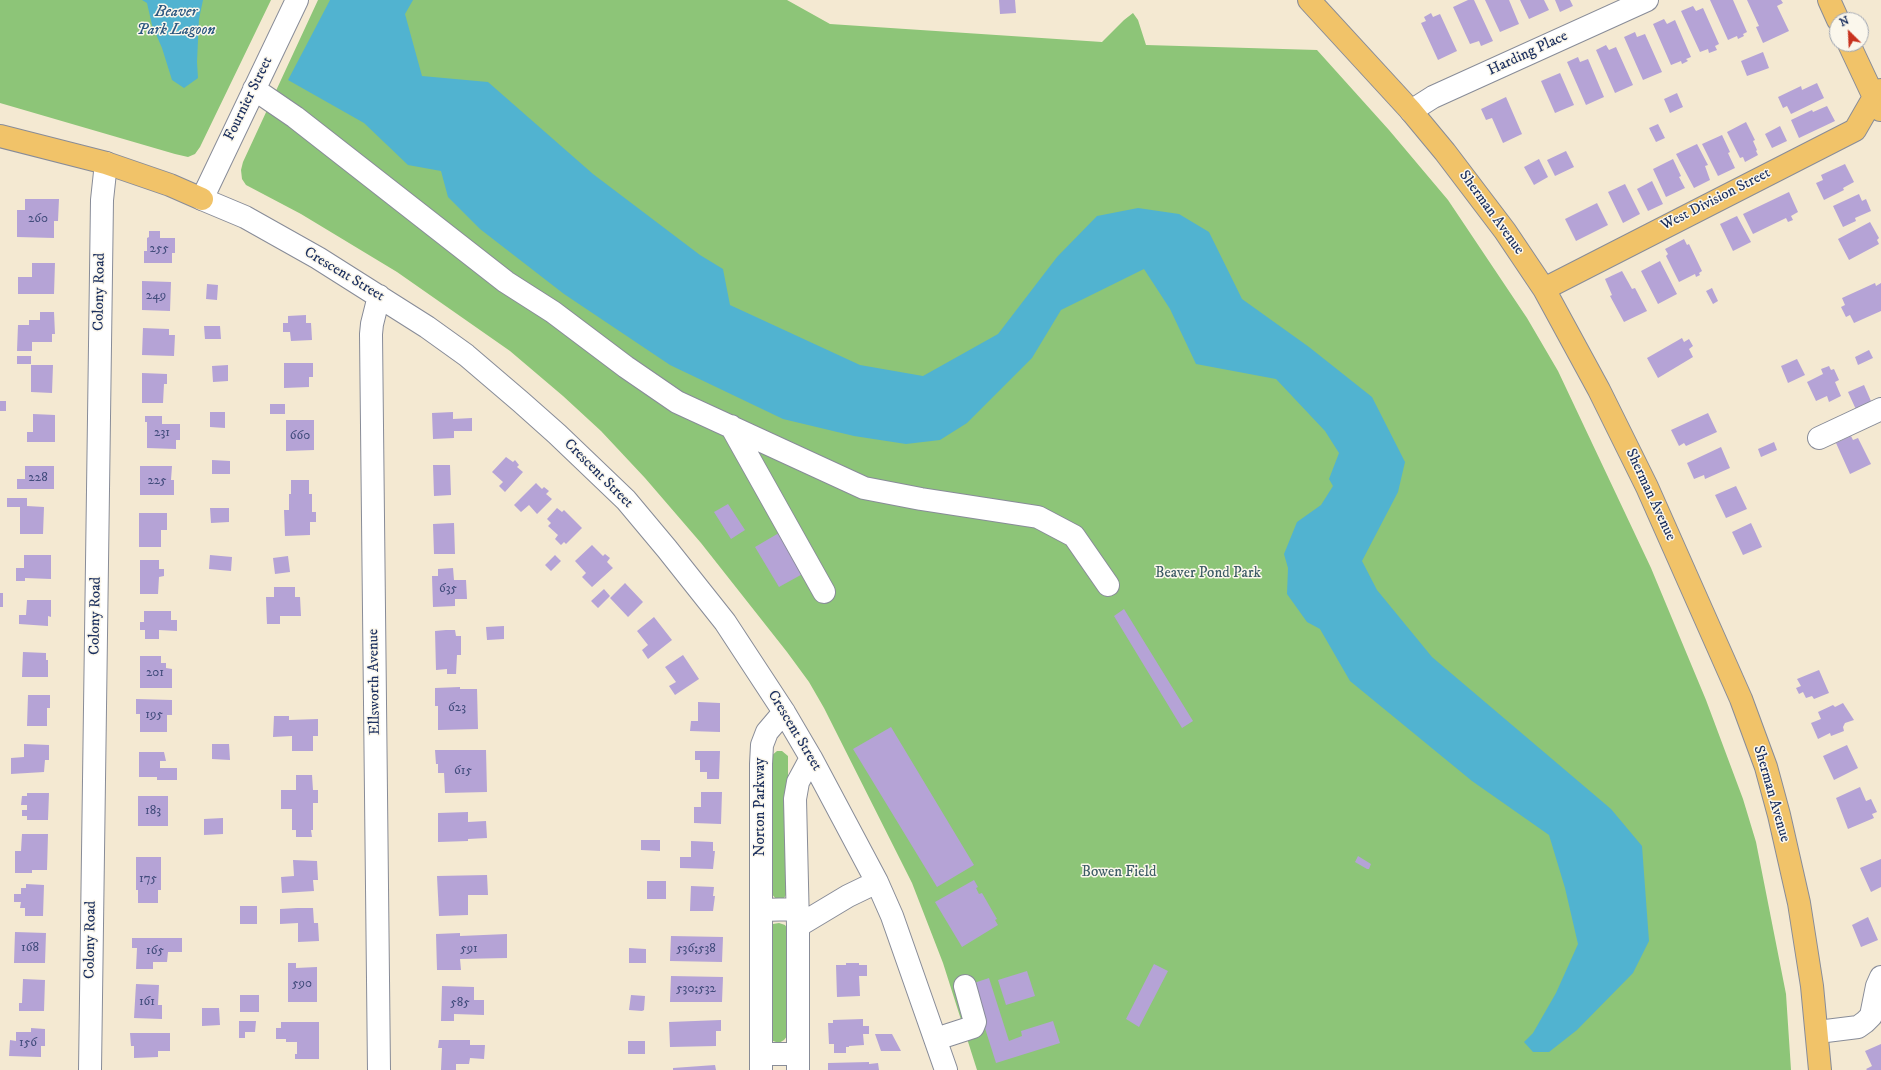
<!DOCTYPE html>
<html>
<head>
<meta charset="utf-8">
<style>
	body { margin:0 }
	#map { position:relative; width:1881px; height:1070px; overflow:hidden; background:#f4e9d2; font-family:"IM FELL DW Pica",serif }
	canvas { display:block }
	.north { position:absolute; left:1829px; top:12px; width:40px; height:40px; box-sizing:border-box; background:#fbf7ec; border:1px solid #a1a7b3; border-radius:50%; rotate:336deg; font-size:11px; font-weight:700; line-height:16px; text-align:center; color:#1b2f5e }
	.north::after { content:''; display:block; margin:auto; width:14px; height:18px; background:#c8321e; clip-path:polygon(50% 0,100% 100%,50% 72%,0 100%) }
</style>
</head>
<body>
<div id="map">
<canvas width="1881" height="1070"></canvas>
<div class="north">N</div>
</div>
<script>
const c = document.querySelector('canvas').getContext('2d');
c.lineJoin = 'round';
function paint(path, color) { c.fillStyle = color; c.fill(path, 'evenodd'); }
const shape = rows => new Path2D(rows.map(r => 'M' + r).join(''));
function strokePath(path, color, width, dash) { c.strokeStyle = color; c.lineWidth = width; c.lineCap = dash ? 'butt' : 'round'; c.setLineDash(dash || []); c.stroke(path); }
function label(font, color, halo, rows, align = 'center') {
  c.font = font + ' "IM FELL DW Pica",serif'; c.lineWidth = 3; c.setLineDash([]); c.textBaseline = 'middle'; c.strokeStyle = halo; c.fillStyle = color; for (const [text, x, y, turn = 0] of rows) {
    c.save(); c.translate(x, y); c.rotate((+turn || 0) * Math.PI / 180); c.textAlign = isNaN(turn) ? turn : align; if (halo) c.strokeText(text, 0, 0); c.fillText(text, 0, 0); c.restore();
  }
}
paint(shape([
	[0,0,271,0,200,147,195,154,188,157,175,154,0,103],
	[318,0,787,0,830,24,1102,42,1124,20,1133,13,1138,20,1146,45,1317,50,1389,130,1448,200,1527,318,1558,371,1651,568,1706,700,1743,799,1756,842,1786,994,1791,1070,977,1070,943,963,912,883,824,708,809,682,787,652,701,543,645,478,601,431,563,396,510,351,397,272,301,214,246,185,242,179,241,170,243,162],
	[777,751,782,751,788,756,788,892,784,898,776,899,771,893,770,757],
	[779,923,785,925,787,928,788,1035,784,1040,779,1043,773,1041,770,1035,770,929,773,924]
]), '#8dc578');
paint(shape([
	[142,0,203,0,199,19,197,62,198,78,184,88,172,80,162,48,152,25,147,3],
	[330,0,413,0,405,14,422,76,488,82,593,174,700,255,723,269,730,305,860,365,923,376,998,334,1057,257,1097,216,1138,208,1179,214,1209,232,1242,299,1309,347,1372,397,1405,462,1398,492,1362,561,1377,590,1432,657,1611,809,1642,846,1649,941,1633,973,1577,1030,1549,1052,1533,1052,1524,1042,1533,1033,1556,993,1578,944,1565,888,1549,835,1472,781,1350,681,1320,629,1307,622,1287,594,1288,568,1284,554,1297,522,1321,505,1333,486,1329,479,1339,453,1325,431,1276,379,1196,364,1170,309,1144,269,1061,310,1032,358,967,423,940,440,906,444,854,436,783,419,670,365,564,294,480,229,448,197,441,171,408,165,364,123,288,80]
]), '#51b3d0');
paint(shape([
	[999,0,1015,0,1016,13,1000,14],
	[1474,0,1493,41,1481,46,1479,41,1470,44,1453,7,1468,0],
	[1485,0,1509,0,1519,24,1500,32],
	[1520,0,1544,0,1549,10,1529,19],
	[1555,0,1570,0,1573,6,1560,12],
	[1710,0,1733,0,1747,32,1743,34,1744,36,1738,39,1737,36,1728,40],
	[1747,0,1781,0,1783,3,1777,6,1789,31,1763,43,1756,27,1759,26],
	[1693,6,1696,11,1703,8,1719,44,1715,46,1717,50,1709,53,1708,49,1700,52,1681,11],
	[1431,13,1433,17,1440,14,1457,51,1438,60,1421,23,1426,21,1424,17],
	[1664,19,1667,24,1675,20,1691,57,1686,59,1688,61,1682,64,1681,61,1671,65,1653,24],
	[1635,32,1637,37,1645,34,1662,72,1643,80,1624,37],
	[1606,45,1609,50,1616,47,1633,85,1615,93,1596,50],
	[1763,52,1769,68,1747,76,1741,61],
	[1578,57,1580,62,1588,59,1604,97,1586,105,1567,62],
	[1560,73,1574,105,1555,113,1541,81],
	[1817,83,1824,98,1791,114,1787,106,1783,108,1778,97,1801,86,1802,90],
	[1677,93,1683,107,1670,113,1664,99],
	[1506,97,1522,134,1503,143,1492,118,1486,120,1481,109],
	[1827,106,1835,121,1799,138,1791,120,1812,110,1813,112],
	[1746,122,1755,140,1753,141,1757,150,1756,151,1758,155,1745,162,1743,157,1740,158,1727,132],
	[1658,124,1665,138,1656,142,1649,128],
	[1780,126,1787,141,1772,148,1765,134],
	[1722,135,1730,152,1728,153,1735,168,1718,176,1702,144],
	[1697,144,1708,165,1705,166,1710,180,1694,188,1676,154],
	[1566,151,1574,167,1555,176,1547,160],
	[1539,159,1548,177,1534,185,1524,167],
	[1673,159,1681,176,1679,177,1685,188,1666,197,1653,169],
	[1845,164,1854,182,1843,188,1844,190,1824,200,1816,183,1823,180,1821,175],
	[1652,181,1663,204,1648,211,1637,189],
	[1625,184,1640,214,1623,223,1608,192],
	[1789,192,1798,212,1791,216,1793,220,1788,222,1786,218,1753,234,1743,214],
	[1859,194,1862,201,1866,199,1871,211,1855,218,1856,221,1843,227,1833,206],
	[25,199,59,199,58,221,54,221,54,238,17,237,17,210,25,210],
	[1597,203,1608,225,1576,241,1565,219],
	[1737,216,1751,242,1733,251,1720,224],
	[1870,222,1879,238,1877,240,1879,244,1849,260,1838,239],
	[149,231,160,231,160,238,175,238,175,253,172,253,172,263,144,263,144,251,147,251,147,238,149,237],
	[1684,239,1687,245,1689,244,1702,271,1699,273,1700,275,1696,277,1695,274,1679,282,1666,256,1668,254,1665,249],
	[1660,261,1677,294,1658,304,1641,271],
	[32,263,55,263,54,294,18,294,18,277,32,277],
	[1622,271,1632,289,1635,288,1647,311,1624,322,1610,296,1612,295,1605,279],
	[142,281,171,282,170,311,142,310],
	[1875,283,1876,286,1881,283,1881,311,1854,323,1850,315,1846,317,1841,307,1845,305,1842,298],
	[207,284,218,285,217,300,206,299],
	[1712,288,1718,301,1713,304,1706,291],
	[40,312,54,312,55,334,52,334,52,342,32,342,32,351,17,351,18,325,29,325,29,320,40,320],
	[306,315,306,323,311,323,312,340,291,341,290,332,283,332,283,323,288,323,288,316],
	[204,326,220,326,221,339,205,339],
	[143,328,169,329,169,335,175,335,174,356,142,355],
	[1682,338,1684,342,1689,339,1693,346,1689,349,1693,357,1658,378,1647,358],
	[1869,350,1873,358,1858,365,1855,357],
	[17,356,31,356,31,364,17,364],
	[1797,359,1805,375,1788,383,1781,366],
	[284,363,313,363,313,377,309,377,309,387,284,388],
	[31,365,53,365,52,393,31,392],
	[228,365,228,381,213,382,212,366],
	[1829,366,1831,370,1834,369,1839,380,1835,382,1841,396,1829,402,1827,396,1816,401,1807,382,1823,374,1821,369],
	[142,373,167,374,167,384,164,384,163,403,142,403],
	[1864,385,1874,408,1859,416,1848,392],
	[0,401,6,401,6,411,0,411],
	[270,404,285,404,285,414,270,414],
	[210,412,225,412,225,428,210,427],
	[453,412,453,419,472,418,472,431,454,431,454,438,433,439,432,413],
	[1708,413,1717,432,1686,446,1684,443,1679,446,1671,430],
	[33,414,55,415,55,442,27,442,27,432,33,432],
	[145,416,162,416,162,424,180,424,180,440,176,440,176,449,147,448,147,422,145,422],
	[286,420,314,420,314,450,286,451],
	[1851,436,1853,440,1858,438,1871,464,1850,474,1836,443],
	[1774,442,1777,450,1761,457,1758,449],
	[1721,447,1730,468,1705,479,1704,475,1694,479,1687,463],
	[506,457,513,462,515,460,519,465,517,467,523,472,505,492,499,486,503,482,492,472],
	[212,460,230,461,230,474,212,474],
	[433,465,450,465,451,495,434,496],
	[25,466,54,466,54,489,17,489,17,479,25,479],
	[140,466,172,466,171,480,174,480,174,495,140,495],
	[291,480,309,480,309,494,312,494,312,512,316,512,316,522,310,522,310,535,285,536,284,510,289,510,289,494,291,494],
	[536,483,542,489,544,487,549,491,546,494,552,499,537,514,529,505,521,512,514,505],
	[1736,486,1747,509,1726,518,1715,495],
	[7,498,27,498,27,506,44,507,43,534,20,534,20,507,7,507],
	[728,504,745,530,731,539,714,512],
	[210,508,229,508,229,522,211,523],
	[557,508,562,512,564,510,582,528,566,544,564,542,561,545,555,539,558,535,548,526,551,523,547,519],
	[139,513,167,513,167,530,161,530,161,547,139,547],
	[454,523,455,554,434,554,433,524],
	[1751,523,1762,547,1743,555,1732,532],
	[784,530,808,571,779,587,755,547],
	[592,545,603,556,605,554,610,558,607,562,613,568,592,587,582,577,586,573,575,561],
	[24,555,51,555,51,579,25,578,25,581,16,581,16,568,24,568],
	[210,555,232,557,231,571,209,569],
	[555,555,561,561,551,571,545,565],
	[288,556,290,572,275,574,273,558],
	[140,560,159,560,159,569,164,569,164,576,159,577,158,594,140,594],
	[453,568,454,580,466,580,467,599,455,599,455,606,433,607,432,576,438,576,438,569],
	[625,583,643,602,628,617,610,598],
	[274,587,295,587,295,597,300,597,301,616,280,616,280,624,267,624,266,597,274,597],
	[604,589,610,596,598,608,591,601],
	[0,593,3,593,3,607,0,607],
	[27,600,51,600,51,617,48,616,48,626,19,624,19,615,26,615],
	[1124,609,1193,721,1182,728,1114,616],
	[144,611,171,611,171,620,177,620,177,631,159,630,159,639,145,639,145,630,140,630,140,622,144,622],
	[654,617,672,640,648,659,642,650,648,645,637,631],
	[504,626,504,639,487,640,486,627],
	[446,630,455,630,456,636,461,636,461,655,457,655,456,674,447,674,447,669,436,670,435,631],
	[23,652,46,653,46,660,48,660,48,677,22,677],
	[683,655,699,679,675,695,669,686,676,682,665,667],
	[140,656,161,656,161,663,166,663,166,668,172,669,172,688,140,688],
	[1819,670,1829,693,1814,699,1812,696,1806,698,1803,692,1799,694,1796,688,1801,686,1797,679],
	[460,687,460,689,477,689,478,729,438,730,438,706,435,706,435,688],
	[28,695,50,695,50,708,47,708,47,726,27,726],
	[136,699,172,700,172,715,167,715,167,732,140,732,140,714,136,714],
	[698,702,720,703,720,732,690,731,691,721,698,721],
	[1843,703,1854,720,1845,723,1843,727,1844,731,1831,736,1830,733,1818,739,1811,723,1821,719,1818,712,1833,705,1835,707],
	[274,716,289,716,289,720,318,719,318,736,313,736,313,751,292,751,292,736,273,737],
	[891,727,974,865,937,887,853,749],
	[24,744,49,745,49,760,45,760,44,772,11,774,11,758,24,757],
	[212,744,229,744,230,760,212,759],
	[1847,745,1858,768,1834,780,1823,756],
	[435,750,486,750,487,792,445,793,444,773,438,773,438,764,436,764],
	[695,751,720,751,719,779,707,779,707,772,700,772,700,760,695,760],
	[139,752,164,752,166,761,160,761,160,768,177,768,177,780,157,780,157,777,139,777],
	[296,775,312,775,313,790,318,790,318,803,313,803,313,830,311,830,312,837,296,837,296,830,292,830,292,809,281,809,281,790,296,790],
	[1860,787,1866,801,1871,799,1877,812,1872,814,1874,818,1848,829,1836,798],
	[701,792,722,792,721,824,694,823,694,807,701,807],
	[27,793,49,793,48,820,27,820,27,816,22,816,22,810,27,810,27,805,21,805,22,796,27,796],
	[138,796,168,796,168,826,138,826],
	[468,812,468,822,486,821,487,838,468,839,468,841,438,842,438,813],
	[223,818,223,834,204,835,204,819],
	[22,834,48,834,47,870,32,870,32,873,15,873,15,851,21,851],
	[641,840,660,840,660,851,641,850],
	[691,841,713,842,713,851,715,851,713,869,680,868,680,857,691,857],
	[1358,856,1371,864,1369,869,1367,869,1355,862],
	[136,857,161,857,161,890,158,890,158,903,138,903,138,890,136,890],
	[1881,859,1881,887,1871,892,1860,868],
	[293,860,317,861,318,880,313,880,314,891,282,893,281,877,294,876],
	[487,875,488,895,468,895,468,915,439,916,437,876],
	[974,880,978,887,976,888,979,894,982,893,997,919,995,920,998,925,962,947,935,902],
	[647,881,666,881,666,899,647,899],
	[26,884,44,885,43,916,25,916,25,908,20,908,21,902,14,902,14,894,21,894,21,888,26,888],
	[691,886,714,887,713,896,715,896,713,911,690,911],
	[240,906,257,906,257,924,240,924],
	[297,908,313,908,314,923,318,923,319,941,298,942,298,923,280,924,280,909],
	[1868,917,1878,940,1861,947,1852,925],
	[15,932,46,933,45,963,14,963],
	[460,933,460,936,507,934,507,958,460,959,461,970,437,970,436,934],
	[671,936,723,937,722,962,670,961],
	[132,938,182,938,182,952,168,952,167,962,153,962,153,969,136,969,137,948,132,948],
	[629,948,646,949,646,963,629,963],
	[288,963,296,963,296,968,317,967,317,1002,288,1002],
	[846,963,859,963,859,965,867,965,867,976,859,976,860,996,837,997,836,965,846,965],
	[1154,964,1168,971,1139,1027,1126,1019],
	[1027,971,1035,996,1006,1005,998,980],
	[671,976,723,977,722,1002,670,1002],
	[989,978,1009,1041,1022,1036,1021,1031,1053,1021,1060,1043,996,1063,971,984],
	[23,979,45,980,44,1011,19,1011,19,1003,22,1003],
	[136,984,159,985,158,1005,162,1005,162,1019,134,1018],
	[442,986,474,987,474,1000,484,1000,484,1015,454,1014,454,1021,441,1021],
	[240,995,259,995,259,1012,240,1012],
	[631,995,645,996,644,1010,642,1011,629,1010],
	[202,1008,219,1008,220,1025,202,1026],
	[863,1019,863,1026,869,1026,869,1034,863,1034,864,1045,849,1046,849,1047,846,1047,846,1053,834,1053,834,1044,829,1044,828,1023,833,1023,833,1020],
	[721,1020,721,1031,716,1031,716,1046,670,1047,669,1022],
	[239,1021,256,1021,255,1032,245,1032,245,1038,239,1038],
	[281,1022,319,1022,319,1059,295,1059,295,1054,297,1054,297,1042,286,1042,286,1039,276,1039,276,1028,281,1028],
	[31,1028,45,1029,45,1046,41,1046,41,1057,9,1056,10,1040,16,1041,16,1032,31,1032],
	[130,1033,170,1033,170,1051,158,1051,158,1057,134,1058,134,1046,131,1046],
	[875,1034,892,1034,901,1051,881,1051],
	[439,1040,470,1040,470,1045,485,1045,484,1059,470,1058,469,1064,456,1064,456,1070,441,1070,442,1048,438,1048],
	[628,1041,645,1041,645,1054,628,1054],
	[1881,1044,1881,1070,1867,1070,1866,1069,1872,1066,1865,1051],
	[869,1062,869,1064,878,1063,879,1070,828,1070,828,1063],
	[715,1065,716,1070,673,1070,673,1068]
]), '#b5a3d6');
const minor = shape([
	[297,0,202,199,245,217,318,258,427,327,466,355,521,402,557,434,626,500,667,549,725,622,784,712,811,758,877,882,892,916,946,1070],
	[254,89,295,117,506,282,553,312,626,367,677,402,864,488,921,499,1038,517,1074,536,1108,585],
	[1411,111,1433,97,1647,0],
	[731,426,824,592],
	[1819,438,1881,409],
	[761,910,798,909],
	[798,926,848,896,877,882],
	[1818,1032,1858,1027,1865,1022,1871,1016,1877,986,1881,977],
	[936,1039,973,1027,975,1022,965,986],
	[761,1054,798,1054],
	[90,1070,102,200,106,163],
	[379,1070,371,334,372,324,379,296],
	[761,1070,761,764,762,745,767,732,784,712],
	[798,1070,798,926,795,799,798,782,811,758]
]);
const major = shape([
	[1309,0,1411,111,1445,152,1505,231,1544,289,1599,390,1647,487,1741,699,1766,767,1779,815,1799,903,1812,986,1820,1070],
	[1829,0,1838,20],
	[1849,44,1880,110],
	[0,136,106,163,170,185,202,199],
	[1544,289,1855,130,1874,97,1881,90]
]);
strokePath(minor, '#888c98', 24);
strokePath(major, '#888c98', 24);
strokePath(minor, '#fff', 22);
strokePath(major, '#f1c369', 22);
label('13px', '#424c7c', null, [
	["260",38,219],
	["255",159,249],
	["249",156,296],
	["231",162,433],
	["660",300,436],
	["228",38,478],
	["225",157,481],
	["635",448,589],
	["201",155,673],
	["623",457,708],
	["195",154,715],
	["615",463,771],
	["183",153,811],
	["175",148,879],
	["168",30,948],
	["591",469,949],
	["536;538",696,949],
	["165",155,951],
	["590",302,984],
	["530;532",696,989],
	["161",147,1002],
	["585",460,1003],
	["156",28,1043]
]);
label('15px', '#1b2f5e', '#fbf7ec', [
	["Harding Place",1528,54,-25],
	["Fournier Street",249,99,-64],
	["West Division Street",1716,200,-27],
	["Sherman Avenue",1491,213,54],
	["Crescent Street",344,275,31],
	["Colony Road",100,292,-89],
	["Crescent Street",598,474,45],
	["Sherman Avenue",1650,495,65],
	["Colony Road",96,616,-89],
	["Ellsworth Avenue",375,682,-91],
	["Crescent Street",794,731,59],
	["Sherman Avenue",1771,794,74],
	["Norton Parkway",761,807,-90],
	["Colony Road",91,940,-89]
]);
label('15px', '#3d5c66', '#fbf7ec', [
	["Beaver Pond Park",1208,574],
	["Bowen Field",1119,873]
]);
label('italic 16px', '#2b5780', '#fbf7ec', [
	["Beaver",176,13],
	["Park Lagoon",176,31]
]);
</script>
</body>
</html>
